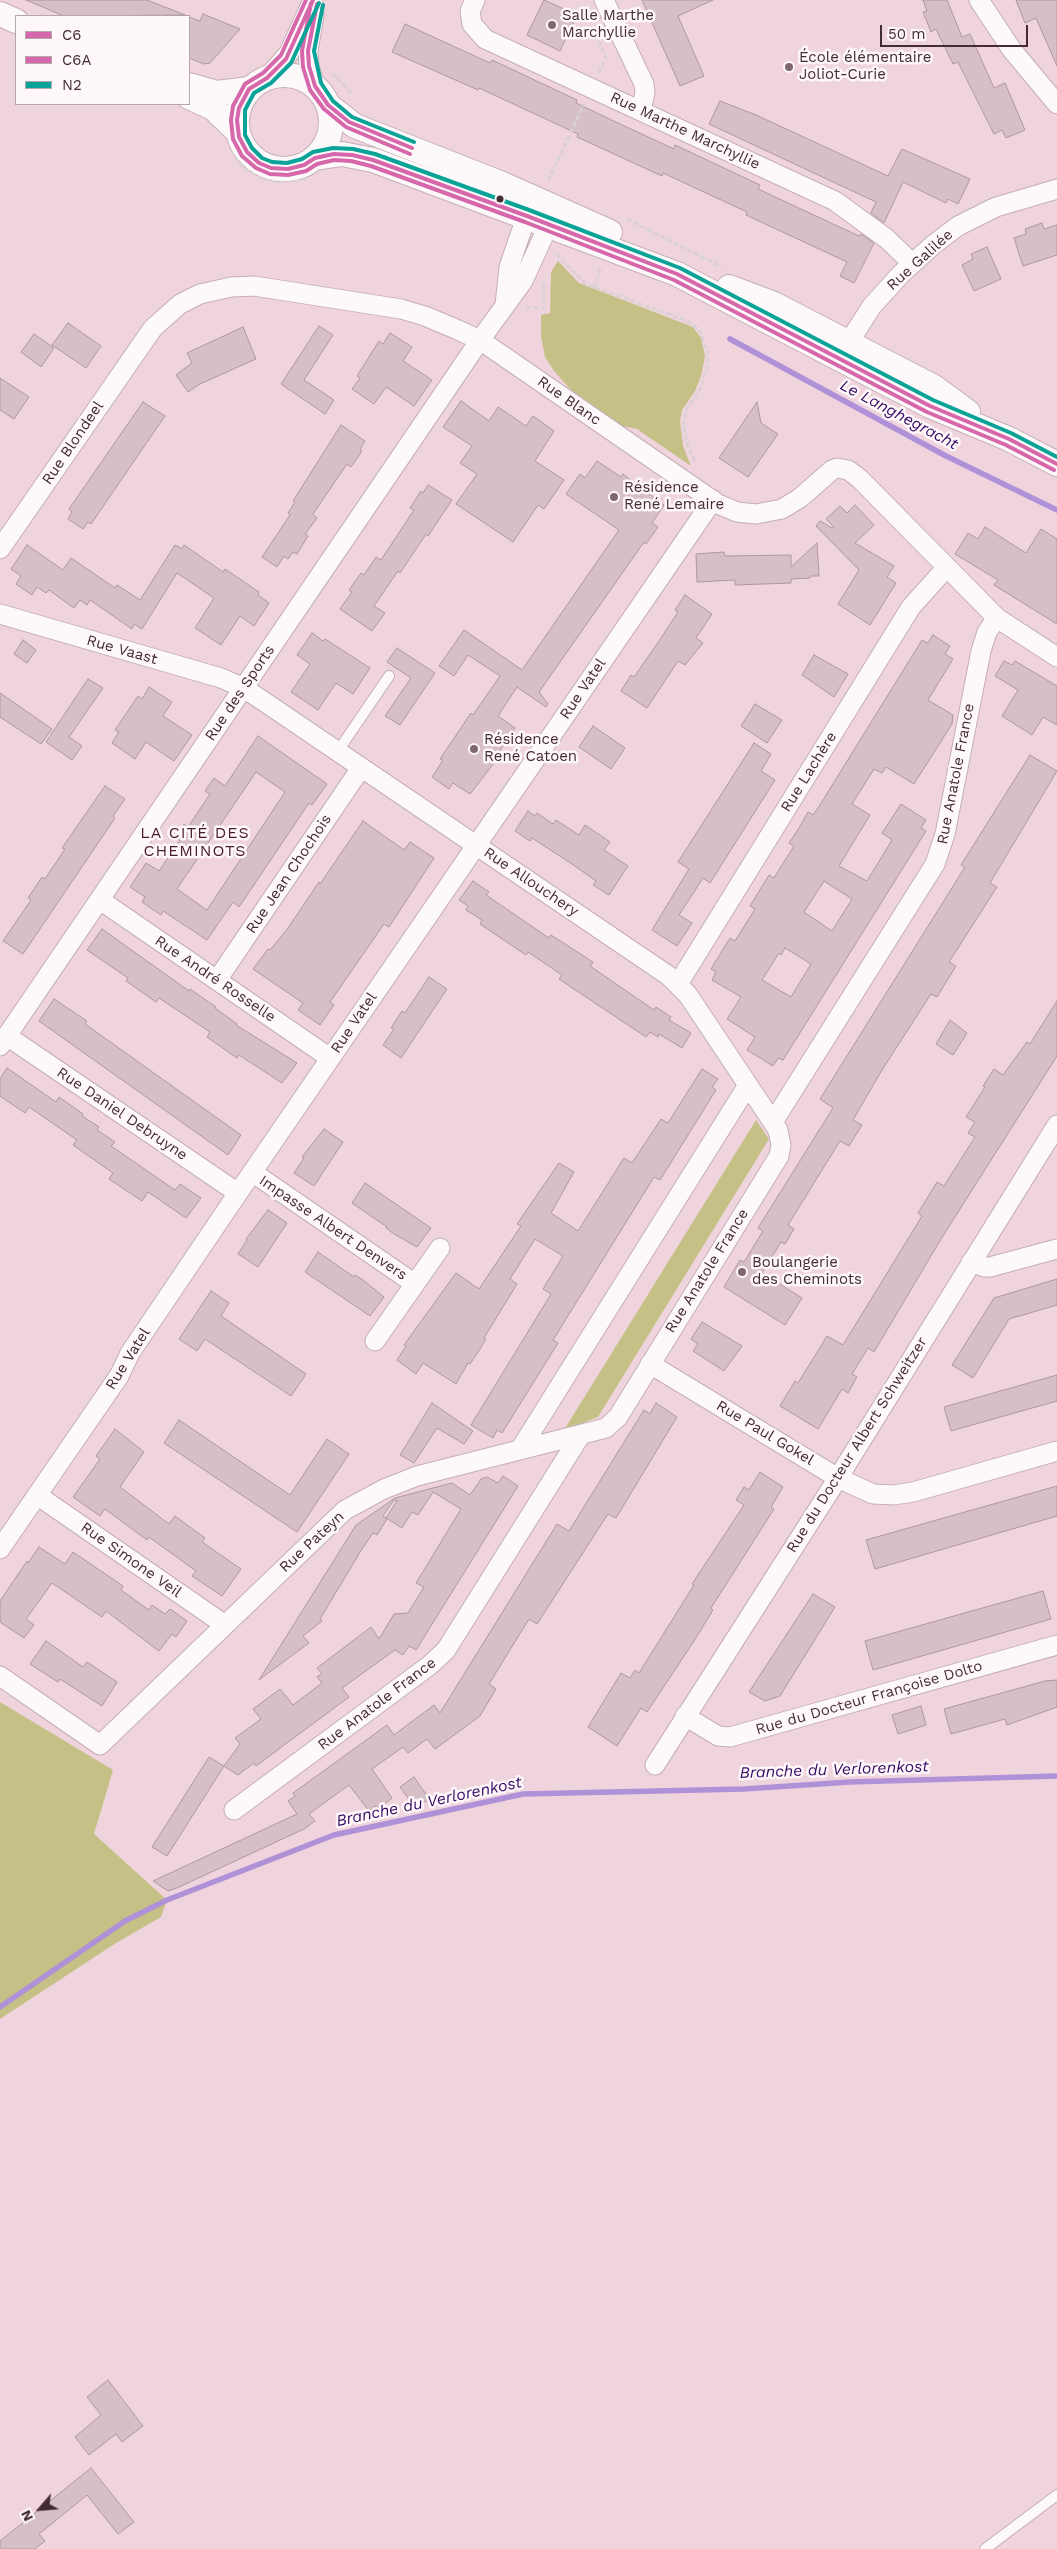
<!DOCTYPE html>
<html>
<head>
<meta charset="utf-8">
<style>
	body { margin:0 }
	#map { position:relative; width:1057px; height:2549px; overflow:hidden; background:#f0d4dd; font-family:"Work Sans",sans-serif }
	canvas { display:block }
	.legend { position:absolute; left:15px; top:15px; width:175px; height:90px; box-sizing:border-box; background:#fef8fa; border:1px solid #b4a6ab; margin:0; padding:6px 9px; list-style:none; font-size:15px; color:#442c34 }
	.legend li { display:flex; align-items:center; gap:10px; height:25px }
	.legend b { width:25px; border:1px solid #b4a6ab }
	.north { position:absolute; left:15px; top:2484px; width:50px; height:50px; -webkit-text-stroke:4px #fef8fa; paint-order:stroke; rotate:243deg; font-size:14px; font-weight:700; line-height:20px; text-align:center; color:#442c34 }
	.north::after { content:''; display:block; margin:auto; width:18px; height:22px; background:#442c34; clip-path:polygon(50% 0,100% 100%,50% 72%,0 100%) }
	.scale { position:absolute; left:880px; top:25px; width:148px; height:22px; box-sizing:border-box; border:2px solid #442c34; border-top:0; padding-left:6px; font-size:15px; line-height:18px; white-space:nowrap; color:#442c34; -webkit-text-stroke:4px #fef8fa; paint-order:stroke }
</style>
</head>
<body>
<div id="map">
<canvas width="1057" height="2549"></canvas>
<ul class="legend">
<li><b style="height:6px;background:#d767ab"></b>C6</li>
<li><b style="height:6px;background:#d767ab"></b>C6A</li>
<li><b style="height:6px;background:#0aa398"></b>N2</li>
</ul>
<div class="north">N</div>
<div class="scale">50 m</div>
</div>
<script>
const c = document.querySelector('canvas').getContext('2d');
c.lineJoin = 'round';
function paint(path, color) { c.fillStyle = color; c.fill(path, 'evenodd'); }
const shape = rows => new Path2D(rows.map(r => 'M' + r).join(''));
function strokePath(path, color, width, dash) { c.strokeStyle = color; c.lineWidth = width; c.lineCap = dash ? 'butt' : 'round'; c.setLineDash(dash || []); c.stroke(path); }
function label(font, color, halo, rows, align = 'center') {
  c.font = font + ' "Work Sans",sans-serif'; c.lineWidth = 5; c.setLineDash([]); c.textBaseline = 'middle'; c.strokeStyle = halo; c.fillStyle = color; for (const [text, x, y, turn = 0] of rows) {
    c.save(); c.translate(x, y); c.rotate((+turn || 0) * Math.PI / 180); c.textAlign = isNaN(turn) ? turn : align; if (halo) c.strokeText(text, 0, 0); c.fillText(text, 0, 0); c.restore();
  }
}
paint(shape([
	[558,261,579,283,693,327,701,338,705,356,701,376,695,391,682,410,680,421,683,446,691,466,637,429,622,426,570,389,554,371,545,357,541,336,541,315,550,313,551,272],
	[756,1120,769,1139,598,1417,564,1430],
	[0,1702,113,1770,94,1834,167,1900,161,1917,116,1943,0,2019]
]), '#c5c186');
strokePath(shape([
	[730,339,946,456,1057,510],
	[0,2007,125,1921,167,1900,334,1835,523,1794,744,1789,850,1782,1057,1776]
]), '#af91d7', 5.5);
const building = shape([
	[26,0,147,0,185,15,64,16,26,0],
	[544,0,577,15,560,51,527,35,544,0],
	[642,0,713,0,678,16,704,76,680,86,642,0],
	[923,0,947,0,962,37,970,34,994,88,1005,83,1025,130,1006,138,1002,130,994,134,958,62,953,64,936,29,931,32,923,12,927,11,923,0],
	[1016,0,1057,0,1057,66,1036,18,1025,23,1016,0],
	[203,14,240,29,210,63,204,64,189,58,189,17,200,21,203,14],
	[405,24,490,63,492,60,577,100,576,103,618,123,674,149,675,145,760,185,758,189,859,236,861,234,874,243,854,283,840,276,847,262,746,215,747,212,706,193,663,173,662,176,577,137,578,134,479,88,478,90,392,52,405,24],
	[720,101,756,115,888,176,902,149,970,179,958,204,948,199,946,203,903,182,884,223,871,213,876,202,709,124,720,101],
	[1042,223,1044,229,1057,225,1057,255,1023,266,1014,238,1026,234,1025,229,1042,223],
	[987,247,1001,279,974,291,962,265,973,259,971,254,987,247],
	[68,323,101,346,86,368,52,345,68,323],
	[319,326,333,335,304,380,334,400,325,414,281,384,319,326],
	[243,327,256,359,200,384,188,392,176,375,192,363,187,353,243,327],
	[390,333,412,347,403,361,432,380,414,406,386,387,374,404,352,389,360,378,357,376,379,341,383,344,390,333],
	[34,334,54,348,41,367,21,352,34,334],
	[0,378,29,397,14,419,0,410,0,378],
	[461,401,489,421,498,407,526,426,533,416,554,431,535,461,564,480,544,509,538,505,513,542,456,504,477,474,460,463,472,446,443,427,461,401],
	[143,402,165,416,91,524,88,522,83,529,68,519,72,512,69,509,143,402],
	[757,402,761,423,778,434,748,477,719,458,757,402],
	[341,425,365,441,360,449,362,451,351,467,347,464,313,514,317,518,305,534,308,536,297,554,293,552,288,559,284,556,277,567,262,557,290,515,288,513,295,502,293,501,341,425],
	[597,461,621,477,623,474,664,505,652,523,658,527,646,544,644,542,539,692,548,704,546,707,517,687,498,716,515,728,499,752,501,754,470,794,453,783,449,789,432,777,443,760,440,759,471,713,473,715,500,676,468,655,454,676,439,666,464,630,522,670,619,530,566,494,580,474,585,478,597,461],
	[428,485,452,500,428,536,426,534,400,573,398,571,374,606,385,613,372,631,340,609,352,592,349,590,361,573,364,575,376,557,381,560,414,510,410,508,421,491,423,493,428,485],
	[855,505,874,525,855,543,894,566,887,577,896,583,870,625,838,604,859,570,816,526,820,521,832,528,834,527,826,519,840,506,847,513,855,505],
	[985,527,1026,553,1041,529,1057,539,1057,624,994,585,998,580,955,554,968,533,978,539,985,527],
	[817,543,819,576,810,576,810,578,791,579,791,583,735,585,735,580,697,582,696,554,724,552,725,556,791,555,791,567,817,543],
	[27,545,63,570,71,558,115,588,117,585,140,600,175,545,182,549,184,545,223,572,225,569,259,592,258,595,269,603,254,626,240,616,221,645,195,628,214,598,177,573,142,629,134,624,132,629,90,600,87,605,80,600,74,608,49,590,46,593,37,587,32,595,16,584,21,576,11,569,27,545],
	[685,595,712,614,696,638,703,643,685,665,678,661,647,708,621,691,631,675,634,677,657,644,678,612,675,610,685,595],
	[312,633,323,641,325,639,370,668,353,694,336,683,318,710,291,692,310,664,297,655,312,633],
	[933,635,950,646,945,654,953,659,928,700,953,715,952,724,914,784,886,767,882,773,874,769,852,804,870,815,839,866,867,881,892,840,882,833,901,804,926,820,921,828,926,831,783,1060,778,1058,773,1066,747,1050,755,1037,727,1019,741,997,712,980,716,972,711,969,730,938,735,941,755,909,750,906,769,875,774,878,794,846,789,843,799,828,808,812,813,815,818,808,922,640,928,643,933,635],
	[824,881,852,899,832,931,804,912,824,881],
	[785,948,811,964,791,997,762,980,779,953,781,955,785,948],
	[23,640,36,650,27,663,14,654,23,640],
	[397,648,435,673,400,725,385,716,411,678,387,662,397,648],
	[814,655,848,674,834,697,802,675,814,655],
	[1004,661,1012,665,1015,661,1057,686,1057,725,1043,717,1032,735,1002,716,1018,690,995,676,1004,661],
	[88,679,103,688,69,737,82,746,72,760,46,742,88,679],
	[149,687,172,702,163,716,192,735,174,761,146,742,135,759,112,743,119,732,115,730,138,696,142,699,149,687],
	[0,693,52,729,41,744,0,717,0,693],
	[755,704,782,720,767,743,741,726,755,704],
	[593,726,625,748,611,769,579,747,593,726],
	[258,736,327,784,312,805,309,803,239,907,233,902,207,940,163,911,161,915,142,902,145,897,130,887,146,863,159,871,180,840,175,837,184,824,188,827,210,794,205,791,214,778,225,786,258,736],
	[256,772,285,792,207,910,177,889,256,772],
	[754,743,771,754,761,771,775,780,710,883,703,878,679,915,692,923,677,946,652,930,689,869,678,862,754,743],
	[1030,755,1057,771,990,883,997,887,949,962,956,966,937,997,931,994,882,1070,853,1120,862,1125,849,1146,840,1141,788,1225,794,1229,785,1244,781,1242,762,1273,802,1298,785,1325,724,1287,740,1260,744,1262,763,1231,758,1228,833,1108,820,1099,965,867,961,865,1030,755],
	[105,786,125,799,113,816,115,818,23,954,3,941,31,900,28,898,42,877,45,879,65,849,62,848,105,786],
	[528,811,535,816,537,813,553,824,556,820,579,835,585,825,610,842,604,850,628,866,609,895,593,885,596,881,572,864,532,838,530,841,515,831,528,811],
	[363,821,404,850,410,842,434,858,389,927,384,924,330,1002,334,1005,320,1025,298,1010,303,1003,253,969,268,949,270,950,288,928,319,882,320,884,363,821],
	[473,881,489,892,486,895,549,938,551,935,593,962,590,966,654,1010,656,1007,671,1017,669,1020,691,1033,682,1048,659,1034,658,1037,650,1032,646,1037,559,979,562,975,528,952,526,955,480,924,482,920,466,910,468,906,459,900,473,881],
	[102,929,189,991,190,989,216,1007,215,1008,237,1024,236,1025,297,1063,282,1083,239,1055,237,1058,207,1037,210,1032,159,998,156,1002,126,981,128,978,87,950,102,929],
	[429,977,447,989,401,1058,383,1045,394,1029,391,1028,402,1011,405,1013,429,977],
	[54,999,87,1021,85,1024,241,1135,228,1155,39,1021,54,999],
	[1057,1001,1057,1056,941,1239,874,1352,868,1348,852,1374,857,1377,848,1393,842,1389,818,1429,780,1406,795,1381,798,1383,827,1336,843,1345,922,1216,918,1213,937,1182,944,1186,975,1137,968,1133,975,1122,966,1117,985,1087,983,1086,994,1069,1003,1075,1027,1042,1030,1044,1057,1001],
	[950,1020,967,1033,953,1055,936,1044,950,1020],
	[7,1068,56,1102,59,1097,83,1114,82,1116,99,1127,97,1130,115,1142,111,1146,175,1190,180,1184,201,1198,186,1218,148,1192,142,1201,109,1179,113,1173,73,1145,77,1140,29,1107,25,1113,0,1096,0,1079,7,1068],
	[702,1069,718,1079,712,1087,716,1090,660,1180,654,1177,553,1340,558,1343,502,1433,497,1430,493,1438,471,1425,551,1294,543,1289,563,1256,535,1239,510,1279,517,1284,484,1338,486,1339,480,1349,470,1364,468,1363,456,1384,423,1363,416,1374,397,1360,406,1346,404,1345,456,1273,479,1289,521,1226,517,1224,559,1163,574,1172,551,1213,578,1231,624,1158,632,1163,661,1119,668,1123,702,1069],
	[324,1129,343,1142,314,1186,294,1173,304,1158,302,1157,324,1129],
	[365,1183,431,1228,417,1247,394,1234,386,1228,387,1227,352,1203,365,1183],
	[268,1210,287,1223,258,1267,238,1254,247,1240,246,1239,268,1210],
	[318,1252,354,1277,355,1275,363,1280,384,1297,370,1316,305,1272,318,1252],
	[1057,1279,1057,1305,1009,1319,973,1378,952,1365,994,1298,1057,1279],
	[211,1291,229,1303,221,1316,306,1374,291,1396,205,1339,197,1351,179,1339,211,1291],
	[702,1322,742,1346,724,1371,693,1351,698,1344,691,1339,702,1322],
	[1057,1375,1057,1401,951,1431,944,1407,1057,1375],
	[432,1403,473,1431,464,1444,437,1428,414,1463,400,1455,432,1403],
	[656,1403,677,1417,616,1518,608,1514,537,1624,529,1619,489,1684,496,1689,480,1716,435,1749,427,1739,408,1753,403,1747,372,1769,392,1798,378,1809,376,1806,369,1811,349,1785,309,1814,315,1821,304,1829,177,1888,168,1891,153,1881,297,1814,288,1801,295,1796,293,1793,387,1725,394,1735,434,1705,440,1713,557,1524,569,1531,644,1410,650,1414,656,1403],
	[179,1420,290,1495,327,1439,349,1454,297,1532,164,1443,179,1420],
	[115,1429,144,1452,120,1487,169,1524,175,1516,205,1538,202,1542,241,1569,222,1596,192,1576,196,1571,149,1537,147,1540,105,1509,100,1516,73,1497,100,1459,96,1456,115,1429],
	[760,1472,783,1487,771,1507,774,1509,711,1608,713,1610,694,1641,647,1712,641,1708,617,1746,588,1727,621,1673,630,1678,635,1670,639,1673,694,1585,692,1584,744,1505,736,1500,744,1487,749,1490,760,1472],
	[503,1476,518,1486,416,1650,409,1646,403,1655,395,1650,342,1688,349,1697,256,1766,254,1763,238,1775,224,1766,167,1856,152,1847,209,1757,224,1766,240,1744,235,1738,261,1719,253,1709,280,1689,293,1705,322,1683,317,1677,322,1674,317,1668,371,1627,379,1639,394,1614,408,1613,424,1587,416,1583,461,1509,433,1492,418,1515,412,1512,402,1528,386,1518,397,1501,394,1500,383,1516,387,1519,377,1535,373,1533,362,1549,320,1619,322,1621,303,1636,309,1643,259,1680,356,1525,395,1498,452,1483,470,1495,481,1479,487,1477,498,1483,503,1476],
	[1057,1486,1057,1516,875,1569,866,1540,1057,1486],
	[39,1547,65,1564,73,1552,123,1586,121,1590,149,1610,152,1605,165,1614,170,1609,187,1621,176,1637,172,1634,159,1651,106,1611,102,1617,52,1583,26,1619,34,1625,24,1638,0,1622,0,1601,27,1561,28,1563,39,1547],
	[1043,1591,1051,1619,873,1670,865,1641,1043,1591],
	[813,1594,835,1607,780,1696,765,1701,749,1692,813,1594],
	[46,1641,83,1667,87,1662,117,1682,102,1706,60,1679,58,1682,30,1664,46,1641],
	[1057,1680,1057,1707,1007,1725,1005,1719,951,1734,944,1709,1045,1681,1057,1680],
	[921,1706,926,1725,898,1734,892,1715,921,1706],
	[414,1777,423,1790,431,1800,413,1805,400,1787,414,1777],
	[108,2380,143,2426,122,2442,116,2434,89,2455,75,2437,101,2415,87,2397,108,2380],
	[91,2468,134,2522,118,2534,87,2495,39,2534,45,2541,35,2549,0,2549,0,2541,91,2468]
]);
paint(building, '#d7bfc7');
strokePath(building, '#ae979f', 1);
const service = shape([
	[338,751,389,676],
	[985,2549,1057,2495]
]);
const minor = shape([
	[475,0,470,11,472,24,485,39,835,201,887,239,912,263],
	[604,0,644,84,645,93,641,110],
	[979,0,1012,50,1057,104],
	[314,16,308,51,309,66,315,86],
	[267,78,289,53,313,0],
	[505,305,509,267,530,206],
	[844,356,854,334,872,306,901,274,933,245,958,226,996,207,1057,189],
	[0,549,153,328,180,304,200,294,231,287,254,286,401,309,425,316,458,330,480,340,718,504,737,512,756,514,782,509,800,498,832,470,837,468,848,470,860,479,997,618,1057,657],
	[0,614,221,678,244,688,669,976,688,995,778,1130,781,1145,779,1156,618,1417,606,1428,417,1476,384,1489,345,1510,100,1745,0,1676],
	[100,900,330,1058],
	[217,980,361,768],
	[678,984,911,607,947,567],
	[7,1036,238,1193],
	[0,1046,480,340,523,281,554,213],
	[773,1122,935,864,945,834,981,651,987,632,997,618],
	[252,1172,415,1284],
	[971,1262,984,1267,990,1267,1057,1249],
	[375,1341,440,1248],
	[650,1364,838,1478,873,1494,894,1495,913,1492,1057,1451],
	[521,1448,748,1085],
	[37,1495,225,1625],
	[0,1549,119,1376,130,1353,238,1193,713,500],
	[685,1716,718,1736,730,1737,1057,1645],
	[655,1765,838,1478,1057,1125],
	[234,1810,430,1665,446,1650,580,1436]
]);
const tertiary = shape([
	[0,14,16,21],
	'237 122a47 47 0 1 1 94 0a47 47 0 1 1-94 0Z',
	[189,85,217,93,249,89],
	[189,97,213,108,238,132],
	[328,105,355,126,500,183,610,232],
	[315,158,342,154,373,160,677,274,930,406,1009,439,1057,464],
	[729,287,774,304,934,387,968,412]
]);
strokePath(service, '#c5aeb6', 12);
strokePath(minor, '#c5aeb6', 21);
strokePath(tertiary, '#c5aeb6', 26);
strokePath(shape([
	[332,73,352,94],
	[599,73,606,58,599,42,603,40],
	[231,151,242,166,263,179,278,182,308,179],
	[548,181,584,104],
	[627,219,722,267],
	[556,254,586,284,687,321,699,329,707,350,708,363,701,387,686,411,683,425,688,446,697,465],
	[594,288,601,267],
	[526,307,544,308,544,283]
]), '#d9d1d4', 3, [5, 2.5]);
strokePath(service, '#fdf9fa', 10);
strokePath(minor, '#fdf9fa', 19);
strokePath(tertiary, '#fdf9fa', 24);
strokePath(shape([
	[313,0,286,59,267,78,249,89,239,108,237,120,239,137,247,152,259,163,271,168,288,169,304,165,315,158,334,154,352,155,373,160,527,216,677,274,930,406,1009,439,1057,464],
	[317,4,308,51,309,66,315,86,328,105,349,122,412,148]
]), '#d767ab', 4);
strokePath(shape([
	[306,0,281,55,263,73,245,84,233,106,231,120,233,139,242,156,256,168,270,174,288,175,306,171,317,164,334,160,351,161,371,166,525,222,674,280,927,412,1006,445,1054,470],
	[311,3,302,51,303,67,310,90,324,109,346,127,410,154]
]), '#d767ab', 4);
strokePath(shape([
	[319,3,291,63,271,83,254,93,245,110,245,135,252,148,262,158,272,162,287,163,302,159,313,152,333,148,353,149,375,154,529,210,680,268,933,400,1011,433,1057,457],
	[323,5,314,51,321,83,333,101,352,117,414,142]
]), '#0aa398', 4);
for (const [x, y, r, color] of [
	[552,25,5,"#80676f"],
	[789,67,5,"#80676f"],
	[500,199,4.5,"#442c34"],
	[614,497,5,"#80676f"],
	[474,749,5,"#80676f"],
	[742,1272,5,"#80676f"]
]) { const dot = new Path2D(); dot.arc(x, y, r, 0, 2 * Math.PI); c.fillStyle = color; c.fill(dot); strokePath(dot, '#fef8fa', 2); }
label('15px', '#442c34', '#fef8fa', [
	["Salle Marthe",562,16],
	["Marchyllie",562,33],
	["École élémentaire",799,58],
	["Joliot-Curie",799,75],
	["Résidence",624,488],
	["René Lemaire",624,505],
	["Résidence",484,740],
	["René Catoen",484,757],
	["Boulangerie",752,1263],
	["des Cheminots",752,1280]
], 'left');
label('15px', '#442c34', '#fef8fa', [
	["Rue Marthe Marchyllie",685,131,25],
	["Rue Galilée",920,260,-42],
	["Rue Blanc",569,401,35],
	["Rue Blondeel",73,443,-56],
	["Rue Vaast",122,650,16],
	["Rue Vatel",583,689,-56],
	["Rue des Sports",240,693,-56],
	["Rue Lachère",809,772,-58],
	["Rue Anatole France",956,774,-79],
	["Rue Jean Chochois",289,874,-56],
	["Rue Allouchery",531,882,34],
	["Rue André Rosselle",215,979,34],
	["Rue Vatel",354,1023,-56],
	["Rue Daniel Debruyne",122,1114,34],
	["Impasse Albert Denvers",333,1228,34],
	["Rue Anatole France",707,1271,-58],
	["Rue Vatel",128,1359,-58],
	["Rue Paul Gokel",765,1433,31],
	["Rue du Docteur Albert Schweitzer",857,1445,-58],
	["Rue Pateyn",312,1542,-43],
	["Rue Simone Veil",131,1560,35],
	["Rue du Docteur Françoise Dolto",869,1698,-16],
	["Rue Anatole France",377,1704,-37]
]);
label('italic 16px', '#340b64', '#fef8fa', [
	["Le Langhegracht",899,415,28],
	["Branche du Verlorenkost",834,1770,-2],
	["Branche du Verlorenkost",429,1802,-12]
]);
c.letterSpacing = '1px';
label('16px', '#4b1c2f', '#fef8fa', [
	["LA CITÉ DES",195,833],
	["CHEMINOTS",195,851]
]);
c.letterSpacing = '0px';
</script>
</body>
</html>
